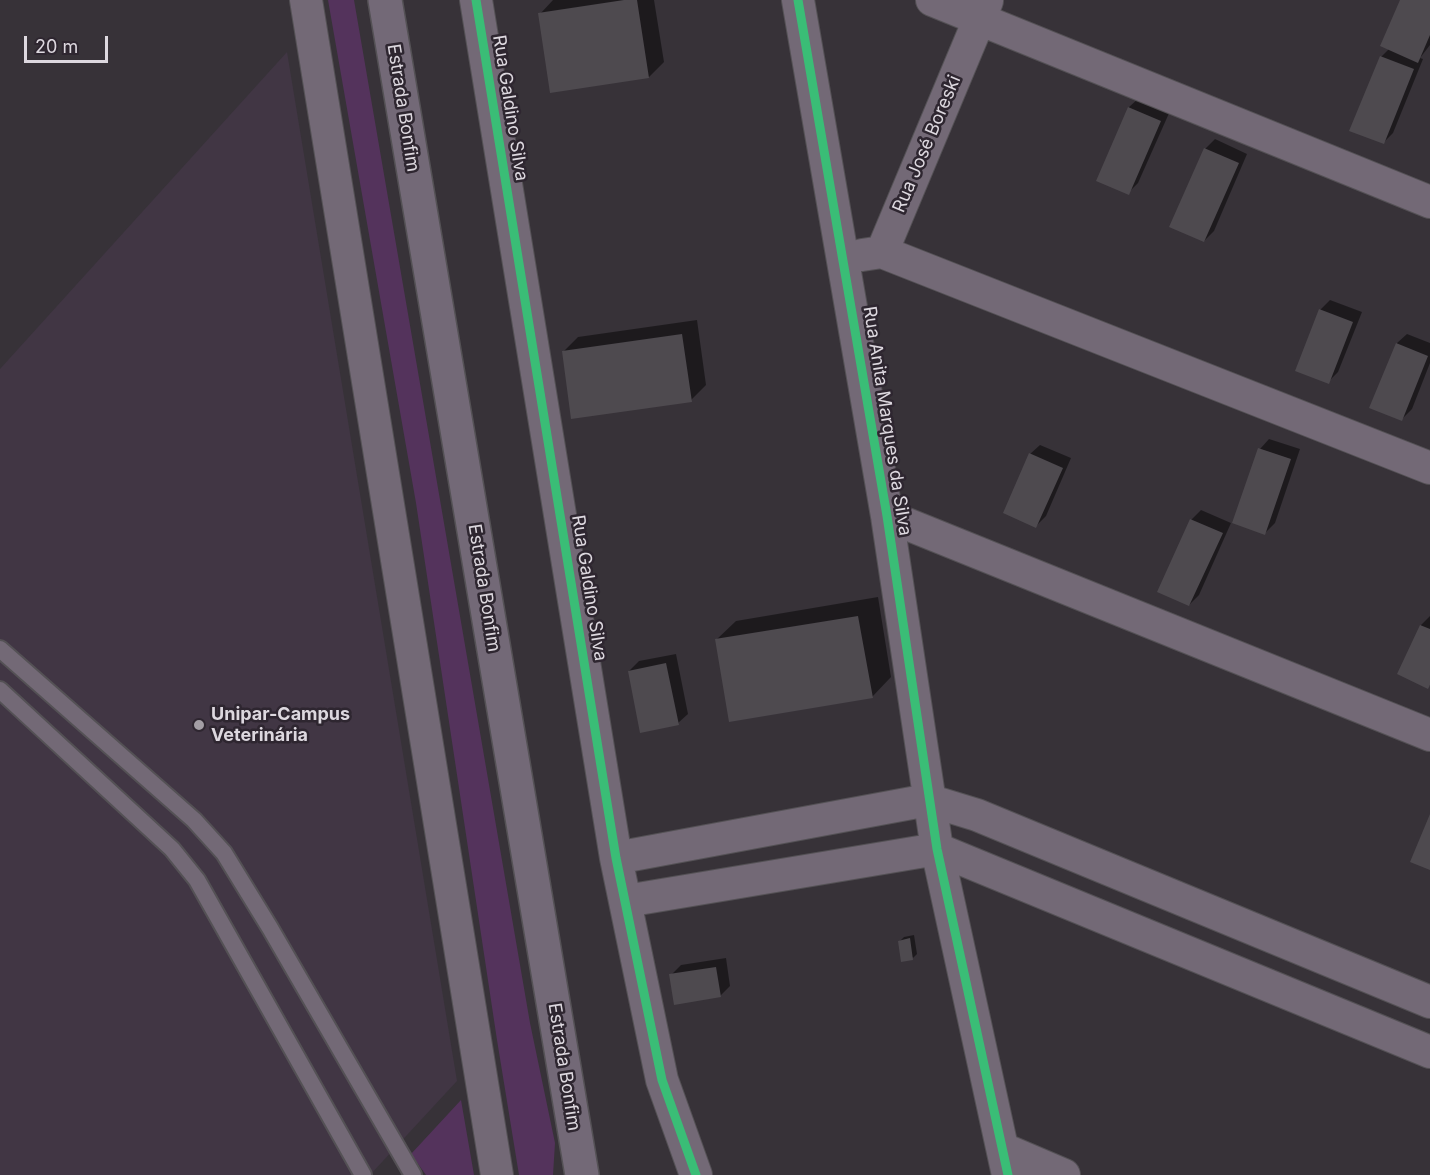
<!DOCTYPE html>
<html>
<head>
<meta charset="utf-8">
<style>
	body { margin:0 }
	#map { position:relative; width:1430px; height:1175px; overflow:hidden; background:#373238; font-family:Inter,sans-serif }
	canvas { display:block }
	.scale { position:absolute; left:24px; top:36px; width:84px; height:27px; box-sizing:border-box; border:3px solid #ddd8df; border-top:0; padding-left:8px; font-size:18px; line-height:21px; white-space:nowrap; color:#ddd8df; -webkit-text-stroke:4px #2e2630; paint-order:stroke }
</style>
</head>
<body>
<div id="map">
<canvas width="1430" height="1175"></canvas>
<div class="scale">20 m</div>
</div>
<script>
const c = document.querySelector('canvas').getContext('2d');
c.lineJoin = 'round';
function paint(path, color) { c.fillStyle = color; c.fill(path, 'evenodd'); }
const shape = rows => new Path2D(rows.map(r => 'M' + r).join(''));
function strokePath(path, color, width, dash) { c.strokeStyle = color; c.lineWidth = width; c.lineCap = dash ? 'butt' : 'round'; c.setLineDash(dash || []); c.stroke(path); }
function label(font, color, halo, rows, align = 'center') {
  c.font = font + ' Inter,sans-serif'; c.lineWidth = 5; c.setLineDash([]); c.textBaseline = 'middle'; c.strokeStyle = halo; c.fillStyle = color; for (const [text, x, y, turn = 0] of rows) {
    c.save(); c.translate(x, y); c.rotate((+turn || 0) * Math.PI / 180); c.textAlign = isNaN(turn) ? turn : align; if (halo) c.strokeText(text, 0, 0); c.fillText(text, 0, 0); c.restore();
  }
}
paint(shape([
	[287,52,457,1081,370,1175,0,1175,0,369]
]), '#413644');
paint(shape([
	[328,0,354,0,530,1023,555,1143,553,1175,519,1175,497,1040,416,503],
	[461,1100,474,1175,426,1175,411,1154]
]), '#54335c');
paint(shape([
	[553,0,654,0,664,62,649,77,540,14],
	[1402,0,1430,0,1430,45,1420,58,1423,59,1393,133,1383,143,1381,57,1389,49],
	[1139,98,1170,111,1138,183,1128,193,1098,180,1129,107],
	[1215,139,1247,154,1214,231,1204,241,1205,149],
	[1330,300,1362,312,1338,372,1328,382,1320,310],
	[697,320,706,385,691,400,563,352,578,337],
	[1407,334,1430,343,1430,363,1412,409,1402,419,1371,407,1397,343],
	[1269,439,1300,449,1275,523,1265,533,1260,449],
	[1040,445,1071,458,1046,516,1036,526,1030,454],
	[1201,510,1231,523,1199,595,1189,605,1191,520],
	[878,597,891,677,872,697,716,640,736,621],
	[1430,616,1430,685,1428,687,1421,625],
	[676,654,688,714,678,723,629,671,639,661],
	[914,935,917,954,913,958,900,941,904,937],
	[726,958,730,986,720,996,671,975,681,965]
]), '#0007');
paint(shape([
	[624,0,637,0,649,78,550,93,538,13],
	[1400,0,1430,0,1430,35,1418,63,1380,46],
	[1380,56,1414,69,1384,144,1349,131],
	[1128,107,1161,121,1129,195,1096,181],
	[1204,148,1239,163,1204,242,1169,227],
	[1319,309,1353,322,1329,384,1295,371],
	[682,334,692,402,571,419,562,351],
	[1396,343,1428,356,1402,421,1369,408],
	[1258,448,1291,459,1265,535,1232,523],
	[1029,453,1063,468,1036,528,1003,513],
	[1190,519,1223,533,1189,606,1157,592],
	[858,616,873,698,729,722,715,639],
	[1420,625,1430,629,1430,685,1428,689,1397,674],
	[666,663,679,725,640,733,628,671],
	[1430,814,1430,870,1410,862],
	[910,938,913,960,901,962,898,941],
	[716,967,721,997,674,1005,669,974]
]), '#4e4a4f');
const lane = shape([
	[0,649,194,820,224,853,270,928,413,1175],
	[0,690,172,849,197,880,363,1175]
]);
const street = shape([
	[306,0,497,1175],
	[476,0,616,858,662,1080,696,1175],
	[798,0,887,516,937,849,1008,1175],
	[932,0,1430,202],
	[882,252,1430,468],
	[862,255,882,252,987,1],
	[887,516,1430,735],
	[616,858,928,800,977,815,1430,1002],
	[626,901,937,849,1430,1052],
	[1003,1149,1064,1175]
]);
const primary = shape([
	[385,0,582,1175]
]);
strokePath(lane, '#545155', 20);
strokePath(street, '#545155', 34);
strokePath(primary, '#545155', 36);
strokePath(lane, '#736976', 16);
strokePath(street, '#736976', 32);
strokePath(primary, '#736977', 33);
strokePath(shape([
	[476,0,616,858,662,1080,696,1175],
	[798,0,887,516,937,849,1008,1175]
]), '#3abd76', 9);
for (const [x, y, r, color] of [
	[199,725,6,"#a39ea5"]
]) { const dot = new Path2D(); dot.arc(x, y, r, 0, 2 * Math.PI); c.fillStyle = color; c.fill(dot); strokePath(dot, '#2e2630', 2); }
label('18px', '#ddd8df', '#2e2630', [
	["Estrada Bonfim",403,108,81],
	["Rua Galdino Silva",510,108,81],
	["Rua José Boreski",927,144,-67],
	["Rua Anita Marques da Silva",887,421,81],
	["Estrada Bonfim",484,588,81],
	["Rua Galdino Silva",589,588,81],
	["Estrada Bonfim",564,1067,81]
]);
label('bold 18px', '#ddd8df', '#2e2630', [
	["Unipar-Campus",211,715],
	["Veterinária",211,736]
], 'left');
</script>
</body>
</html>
